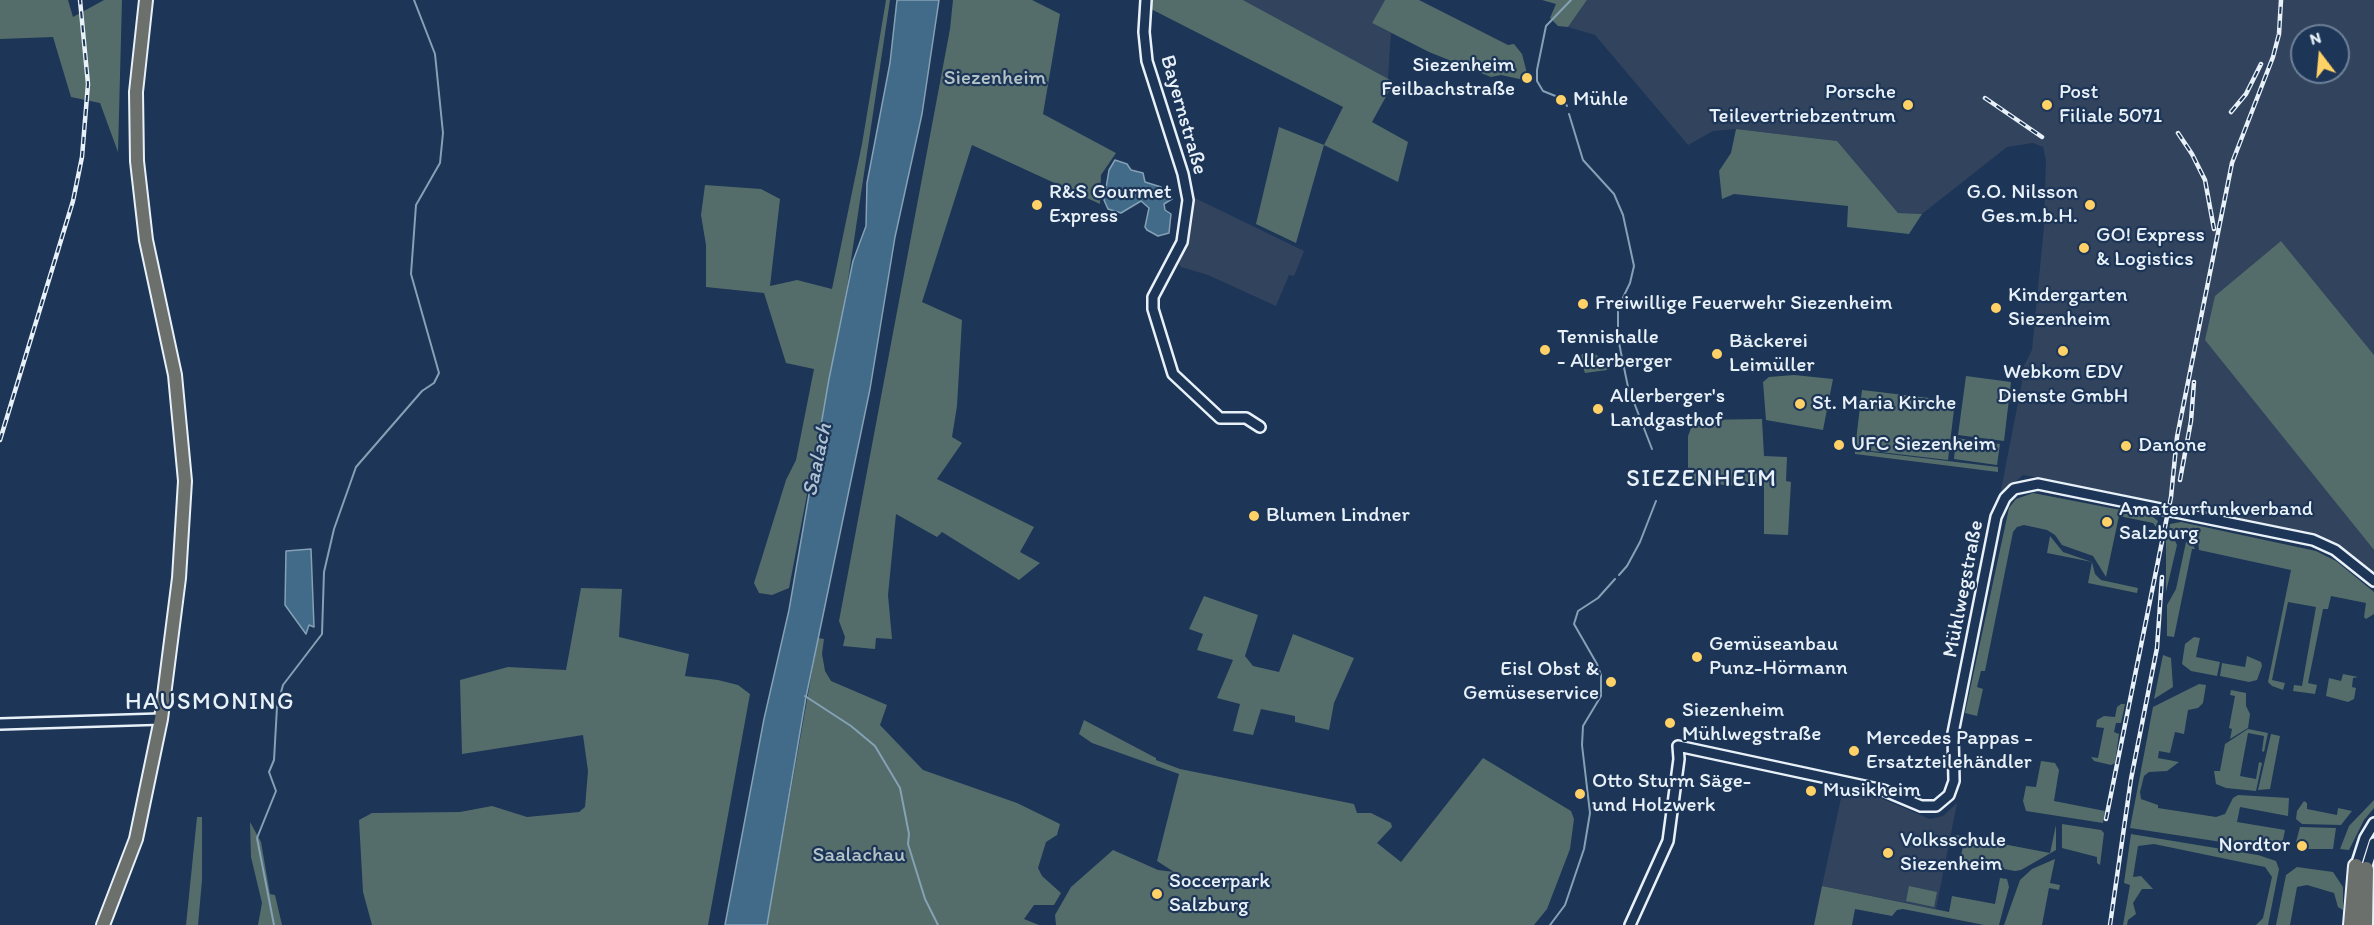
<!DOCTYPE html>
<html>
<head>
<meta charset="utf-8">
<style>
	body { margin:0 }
	#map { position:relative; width:2374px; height:925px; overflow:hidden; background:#1d3557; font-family:Itim,sans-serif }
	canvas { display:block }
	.north { position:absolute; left:2290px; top:24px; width:60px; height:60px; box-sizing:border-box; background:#1d3557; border:2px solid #6e8097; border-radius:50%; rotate:344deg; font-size:16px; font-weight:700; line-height:24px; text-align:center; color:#e8f1f8 }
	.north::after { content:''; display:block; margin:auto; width:21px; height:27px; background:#ffd166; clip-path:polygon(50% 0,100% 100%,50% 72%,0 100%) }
</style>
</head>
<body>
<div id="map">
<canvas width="2374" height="925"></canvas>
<div class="north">N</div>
</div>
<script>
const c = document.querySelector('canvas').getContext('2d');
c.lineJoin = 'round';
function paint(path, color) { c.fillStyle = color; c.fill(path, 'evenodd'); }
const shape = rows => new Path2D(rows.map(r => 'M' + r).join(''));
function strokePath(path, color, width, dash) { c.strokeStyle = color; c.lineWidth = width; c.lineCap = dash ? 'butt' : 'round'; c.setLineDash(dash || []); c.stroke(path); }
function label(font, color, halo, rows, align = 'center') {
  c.font = font + ' Itim,sans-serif'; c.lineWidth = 4.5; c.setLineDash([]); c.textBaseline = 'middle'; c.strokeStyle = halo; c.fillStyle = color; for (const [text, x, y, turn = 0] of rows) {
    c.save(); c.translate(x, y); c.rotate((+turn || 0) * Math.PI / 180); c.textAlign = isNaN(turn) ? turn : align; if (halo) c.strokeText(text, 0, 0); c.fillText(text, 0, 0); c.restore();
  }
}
paint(shape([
	[1243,0,1385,0,1372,23,1391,33,1388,79],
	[1587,0,2374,0,2374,355,2281,241,2205,339,2374,550,2374,572,2338,544,2307,535,2042,478,2023,475,2000,495,2022,382,2022,370,2032,350,2044,226,2046,160,2043,147,2033,143,2007,147,1922,214,1898,213,1837,141,1736,129,1713,131,1688,145,1595,35,1568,27],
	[2302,36,2338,36,2338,72,2302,72],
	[1195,198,1304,251,1294,276,1289,275,1276,306,1208,275,1181,267,1179,264,1192,223],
	[1843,789,1873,795,1930,819,1943,816,1957,803,1936,909,1822,886]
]), '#32435d');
paint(shape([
	[0,0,68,0,73,17,104,0,122,0,118,152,100,103,71,97,53,37,0,39],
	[886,0,890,0,847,287,789,588,772,595,759,593,754,583,786,480,796,460,814,369,786,363,764,293,706,287,706,245,701,215,705,185,761,189,780,199,770,286,797,280,832,289,862,144],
	[953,0,1032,0,1060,14,1043,114,1116,153,1101,175,1100,204,972,145,922,302,962,320,957,406,952,437,962,443,937,479,1034,527,1020,552,1040,563,1019,580,942,532,937,537,896,514,888,595,892,639,876,638,875,649,843,646,845,637,839,621,950,29],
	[1153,0,1243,0,1394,82,1372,122,1408,142,1398,182,1324,145,1296,243,1256,224,1279,127,1324,145,1343,107,1151,9],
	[1385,0,1419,0,1508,45,1514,44,1522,54,1527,73,1524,80,1501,75,1491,77,1429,52,1372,23],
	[1542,0,1587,0,1568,27,1558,26,1550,18,1556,4],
	[1736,129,1837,141,1898,213,1922,214,1909,234,1847,227,1848,206,1734,194,1722,199,1719,171,1731,153],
	[2281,241,2374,355,2374,550,2205,340,2215,296],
	[1593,353,1606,361,1608,357,1607,370,1585,373,1580,358,1582,354,1590,356],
	[1794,375,1833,379,1823,430,1766,420,1763,382,1769,377],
	[1966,376,2011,382,2004,441,1958,435],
	[1862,390,1955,401,1948,460,1855,449],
	[1762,419,1764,456,1787,457,1786,481,1791,482,1788,535,1764,534,1764,487,1688,483,1688,436,1693,423,1698,420],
	[1956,438,2000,444,1997,465,1954,459],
	[1855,450,1998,467,1998,472,1855,454],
	[2033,493,2152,516,2158,521,2156,527,2153,523,2119,516,2106,577,2093,556,2062,545,2055,535,2047,530,2024,525,2017,527,2013,532,1985,671,1981,671,1977,687,1983,689,1977,716,1965,713,2009,508,2016,499],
	[2181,522,2316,551,2336,561,2374,592,2374,614,2366,619,2364,617,2366,603,2331,596,2328,609,2323,609,2308,683,2317,685,2315,694,2293,691,2294,685,2302,686,2316,607,2288,602,2272,680,2285,683,2283,690,2272,686,2268,682,2291,570,2199,550,2198,541,2194,537,2169,531,2170,524],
	[2166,535,2173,537,2177,545,2166,592],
	[2050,536,2063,552,2092,562,2095,574,2101,580,2138,588,2137,593,2088,583,2092,562,2047,553],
	[2186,542,2192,543,2195,549,2192,549,2174,637,2167,636,2167,605,2176,589],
	[581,588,622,589,619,637,689,654,685,676,718,680,738,685,750,694,708,925,372,925,363,892,359,820,372,813,460,812,492,806,527,817,579,812,585,807,588,771,583,735,462,754,460,680,508,667,566,670],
	[1204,596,1258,615,1245,656,1253,666,1279,672,1293,634,1354,658,1334,703,1329,730,1295,722,1295,716,1261,709,1253,735,1233,731,1240,704,1217,698,1233,660,1197,650,1203,634,1189,629],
	[2194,637,2200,638,2196,657,2220,662,2217,676,2191,671,2182,664,2185,644],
	[818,638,824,639,822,654,825,671,831,681,887,705,880,725,923,770,1017,803,1060,824,1057,835,1046,842,1038,868,1042,876,1061,893,1054,905,1034,905,1024,919,1039,925,767,925],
	[2163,655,2171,658,2173,687,2154,699],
	[2247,656,2261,662,2262,666,2257,680,2249,682,2220,676,2222,663,2245,667],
	[2343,674,2358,677,2353,678,2352,687,2356,688,2354,699,2348,702,2326,696,2329,678,2341,681],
	[2199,684,2206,685,2203,703,2198,708,2188,710,2184,734,2175,732,2170,753,2159,751,2158,758,2179,762,2167,771,2149,772,2144,776,2140,792,2141,799,2158,805,2158,808,2216,817,2225,814,2233,798,2238,795,2289,798,2288,816,2240,807,2237,822,2285,830,2281,850,2245,840,2228,843,2130,828,2153,707],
	[2231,690,2246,693,2246,706,2250,714,2248,728,2230,739,2232,729,2229,728,2235,696,2230,695],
	[2121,704,2125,704,2121,723,2116,723,2114,732,2119,734,2115,763,2111,765,2094,761,2091,757,2098,758,2104,728,2096,727,2097,720,2104,716,2115,717,2117,707],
	[1084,720,1156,758,1156,760,1180,769,1354,804,1357,813,1371,813,1391,823,1392,827,1377,843,1401,862,1483,758,1571,811,1574,819,1570,849,1547,909,1534,925,1056,925,1055,915,1071,887,1113,850,1158,870,1174,872,1157,861,1179,774,1092,743,1079,734],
	[2248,729,2268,733,2264,752,2262,751,2264,736,2248,733,2240,776,2256,779,2259,762,2262,763,2256,791,2226,788,2216,784,2214,771,2220,771,2225,744],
	[2271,734,2280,736,2270,789,2258,790],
	[2041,761,2055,763,2059,770,2054,801,2105,811,2103,823,2026,811,2023,801,2026,786,2036,787],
	[2374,800,2374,808,2364,820,2349,850,2340,849,2349,826],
	[2304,801,2307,803,2307,809,2337,815,2338,808,2352,811,2341,825,2302,824,2296,819,2297,811],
	[197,817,202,817,202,880,198,925,186,925],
	[250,822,261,842,270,894,275,895,282,925,258,925,262,903,251,857],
	[2062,824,2101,830,2104,833,2100,865,2097,863,2097,857,2062,848],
	[2056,825,2056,850,2021,870,2015,871,1960,861,1964,841,1955,839,1956,835,2050,853],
	[2300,827,2336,828,2333,849,2308,849,2308,845,2296,842],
	[2131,834,2258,855,2276,861,2279,869,2268,925,2256,925,2263,918,2272,877,2265,867,2154,844,2138,846,2133,877,2141,876,2153,889,2142,889,2133,903,2136,914,2128,920,2127,925,2123,925,2130,885,2124,883],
	[2055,859,2050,883,2060,885,2059,890,2049,888,2042,925,2004,925,2020,880,2032,869],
	[2297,867,2333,872,2343,887,2343,910,2338,907,2334,893,2307,885,2297,887,2290,925,2276,925,2286,875],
	[2000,878,2007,879,2009,887,1999,925,1984,925,1903,909,1897,910,1892,916,1855,909,1852,925,1814,925,1822,886,1949,912,1952,896,1995,904],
	[1909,886,1937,892,1934,907,1906,901]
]), '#546d6a');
const water = shape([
	[897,0,939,0,922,114,895,237,870,389,806,697,767,925,725,925,764,719,789,610,829,379,853,261,866,226,867,183,890,63,897,0],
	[1115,160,1127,164,1131,170,1143,173,1145,182,1161,187,1165,197,1172,199,1164,204,1165,210,1171,214,1169,233,1158,236,1147,230,1145,227,1149,208,1141,201,1121,213,1108,209,1104,200,1109,170,1115,160],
	[311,549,314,627,309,625,306,634,285,605,286,551,311,549]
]);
paint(water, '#416b88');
strokePath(water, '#84a1b5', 1.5);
strokePath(shape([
	[1567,106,1563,99,1543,91,1537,81,1537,70,1546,26,1571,0],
	[1569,114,1583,160,1614,194,1623,215,1634,266,1630,283,1618,308,1618,338,1628,387,1652,449],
	[1619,575,1627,566,1640,542,1656,501],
	[805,696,851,726,875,746,900,788,909,834,908,844,925,899,938,925],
	[274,925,257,838,276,791,269,772,274,760,277,707,283,685,322,634,324,572,334,529,356,467,422,391,434,383,439,373,411,274,416,205,440,163,443,133,435,54,414,0],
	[1550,925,1565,905,1584,849,1590,813,1582,745,1583,726,1601,696,1601,675,1597,664,1574,624,1578,611,1598,598,1615,579]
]), '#84a1b5', 2);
const tertiary = shape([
	[1146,0,1144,32,1147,61,1183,174,1188,200,1182,242,1153,297,1153,309,1173,374,1220,418,1246,418,1260,427],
	[0,724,161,719],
	[2356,866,2365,838,2374,823],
	[2366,869,2374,843],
	[1630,925,1668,841,1679,759,1678,746,1883,790,1921,806,1936,806,1949,795,1954,781,1953,733,1996,517,2005,498,2014,489,2038,484,2313,540,2335,550,2374,581]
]);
const primary = shape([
	[103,925,136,839,161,719,179,578,185,481,175,375,146,240,137,161,136,92,146,0]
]);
const motorway = shape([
	[2351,925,2356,866],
	[2365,925,2366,869]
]);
strokePath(tertiary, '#e8f1f8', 14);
strokePath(primary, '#e8f1f8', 16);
strokePath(motorway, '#e8f1f8', 18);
strokePath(tertiary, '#1d3557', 9);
strokePath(primary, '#6c706d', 12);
strokePath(motorway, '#6c706d', 14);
const rail = shape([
	[1985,98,2042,137],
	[2231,112,2246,94,2261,64],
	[2178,133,2192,154,2205,180,2214,229],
	[0,440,73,201,82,157,88,84,80,0],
	[2180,480,2191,421,2194,382],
	[2106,819,2171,497,2177,437,2232,163,2273,57,2279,34,2281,0],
	[2110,925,2131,779,2157,648,2162,577]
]);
strokePath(rail, '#e8f1f8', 4.5);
strokePath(rail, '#1d3557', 2, [7]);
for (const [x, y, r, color] of [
	[1527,78,6,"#ffd166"],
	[1561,100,6,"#ffd166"],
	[1908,105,6,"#ffd166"],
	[2047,105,6,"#ffd166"],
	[1037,205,6,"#ffd166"],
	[2090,205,6,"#ffd166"],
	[2084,248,6,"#ffd166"],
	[1583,304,6,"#ffd166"],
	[1996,308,6,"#ffd166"],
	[1545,350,6,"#ffd166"],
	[2063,351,6,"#ffd166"],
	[1717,354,6,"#ffd166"],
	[1800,404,6,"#ffd166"],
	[1598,409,6,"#ffd166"],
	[1839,445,6,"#ffd166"],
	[2126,446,6,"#ffd166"],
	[1254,516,6,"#ffd166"],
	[2107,522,6,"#ffd166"],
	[1697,657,6,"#ffd166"],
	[1611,682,6,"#ffd166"],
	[1670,723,6,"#ffd166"],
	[1854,751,6,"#ffd166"],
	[1811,791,6,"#ffd166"],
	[1580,794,6,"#ffd166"],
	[2302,846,6,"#ffd166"],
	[1888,853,6,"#ffd166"],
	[1157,894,6,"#ffd166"]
]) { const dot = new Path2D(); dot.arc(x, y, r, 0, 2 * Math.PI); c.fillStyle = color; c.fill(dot); strokePath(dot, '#1d3557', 2); }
label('21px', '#e8f1f8', '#1d3557', [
	["Siezenheim",1515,66,"right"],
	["Feilbachstraße",1515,90,"right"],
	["Porsche",1896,93,"right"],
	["Teilevertriebzentrum",1896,117,"right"],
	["Post",2059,93],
	["Filiale 5071",2059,117],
	["Mühle",1573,100],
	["R&S Gourmet",1049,193],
	["Express",1049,217],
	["G.O. Nilsson",2078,193,"right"],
	["Ges.m.b.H.",2078,217,"right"],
	["GO! Express",2096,236],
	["& Logistics",2096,260],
	["Kindergarten",2008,296],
	["Siezenheim",2008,320],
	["Freiwillige Feuerwehr Siezenheim",1595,304],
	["Tennishalle",1557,338],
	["- Allerberger",1557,362],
	["Bäckerei",1729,342],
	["Leimüller",1729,366],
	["Webkom EDV",2063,373,"center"],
	["Dienste GmbH",2063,397,"center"],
	["Allerberger's",1610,397],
	["Landgasthof",1610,421],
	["St. Maria Kirche",1812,404],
	["UFC Siezenheim",1851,445],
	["Danone",2138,446],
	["Amateurfunkverband",2119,510],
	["Salzburg",2119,534],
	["Blumen Lindner",1266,516],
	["Gemüseanbau",1709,645],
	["Punz-Hörmann",1709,669],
	["Eisl Obst &",1599,670,"right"],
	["Gemüseservice",1599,694,"right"],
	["Siezenheim",1682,711],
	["Mühlwegstraße",1682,735],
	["Mercedes Pappas -",1866,739],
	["Ersatzteilehändler",1866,763],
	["Otto Sturm Säge-",1592,782],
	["und Holzwerk",1592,806],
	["Musikheim",1823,791],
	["Volksschule",1900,841],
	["Siezenheim",1900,865],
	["Nordtor",2290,846,"right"],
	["Soccerpark",1169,882],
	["Salzburg",1169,906]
], 'left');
label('21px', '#b4c3c6', '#1d3557', [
	["Siezenheim",995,79],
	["Saalachau",859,856]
]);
label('21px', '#e8f1f8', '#1d3557', [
	["Bayernstraße",1183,115,74],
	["Mühlwegstraße",1964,589,-79]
]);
label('italic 22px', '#aec2d1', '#1d3557', [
	["Saalach",818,460,-78]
]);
c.letterSpacing = '1.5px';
label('24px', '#e8f1f8', '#1d3557', [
	["SIEZENHEIM",1702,480],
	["HAUSMONING",210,703]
]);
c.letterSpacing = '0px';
</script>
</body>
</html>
